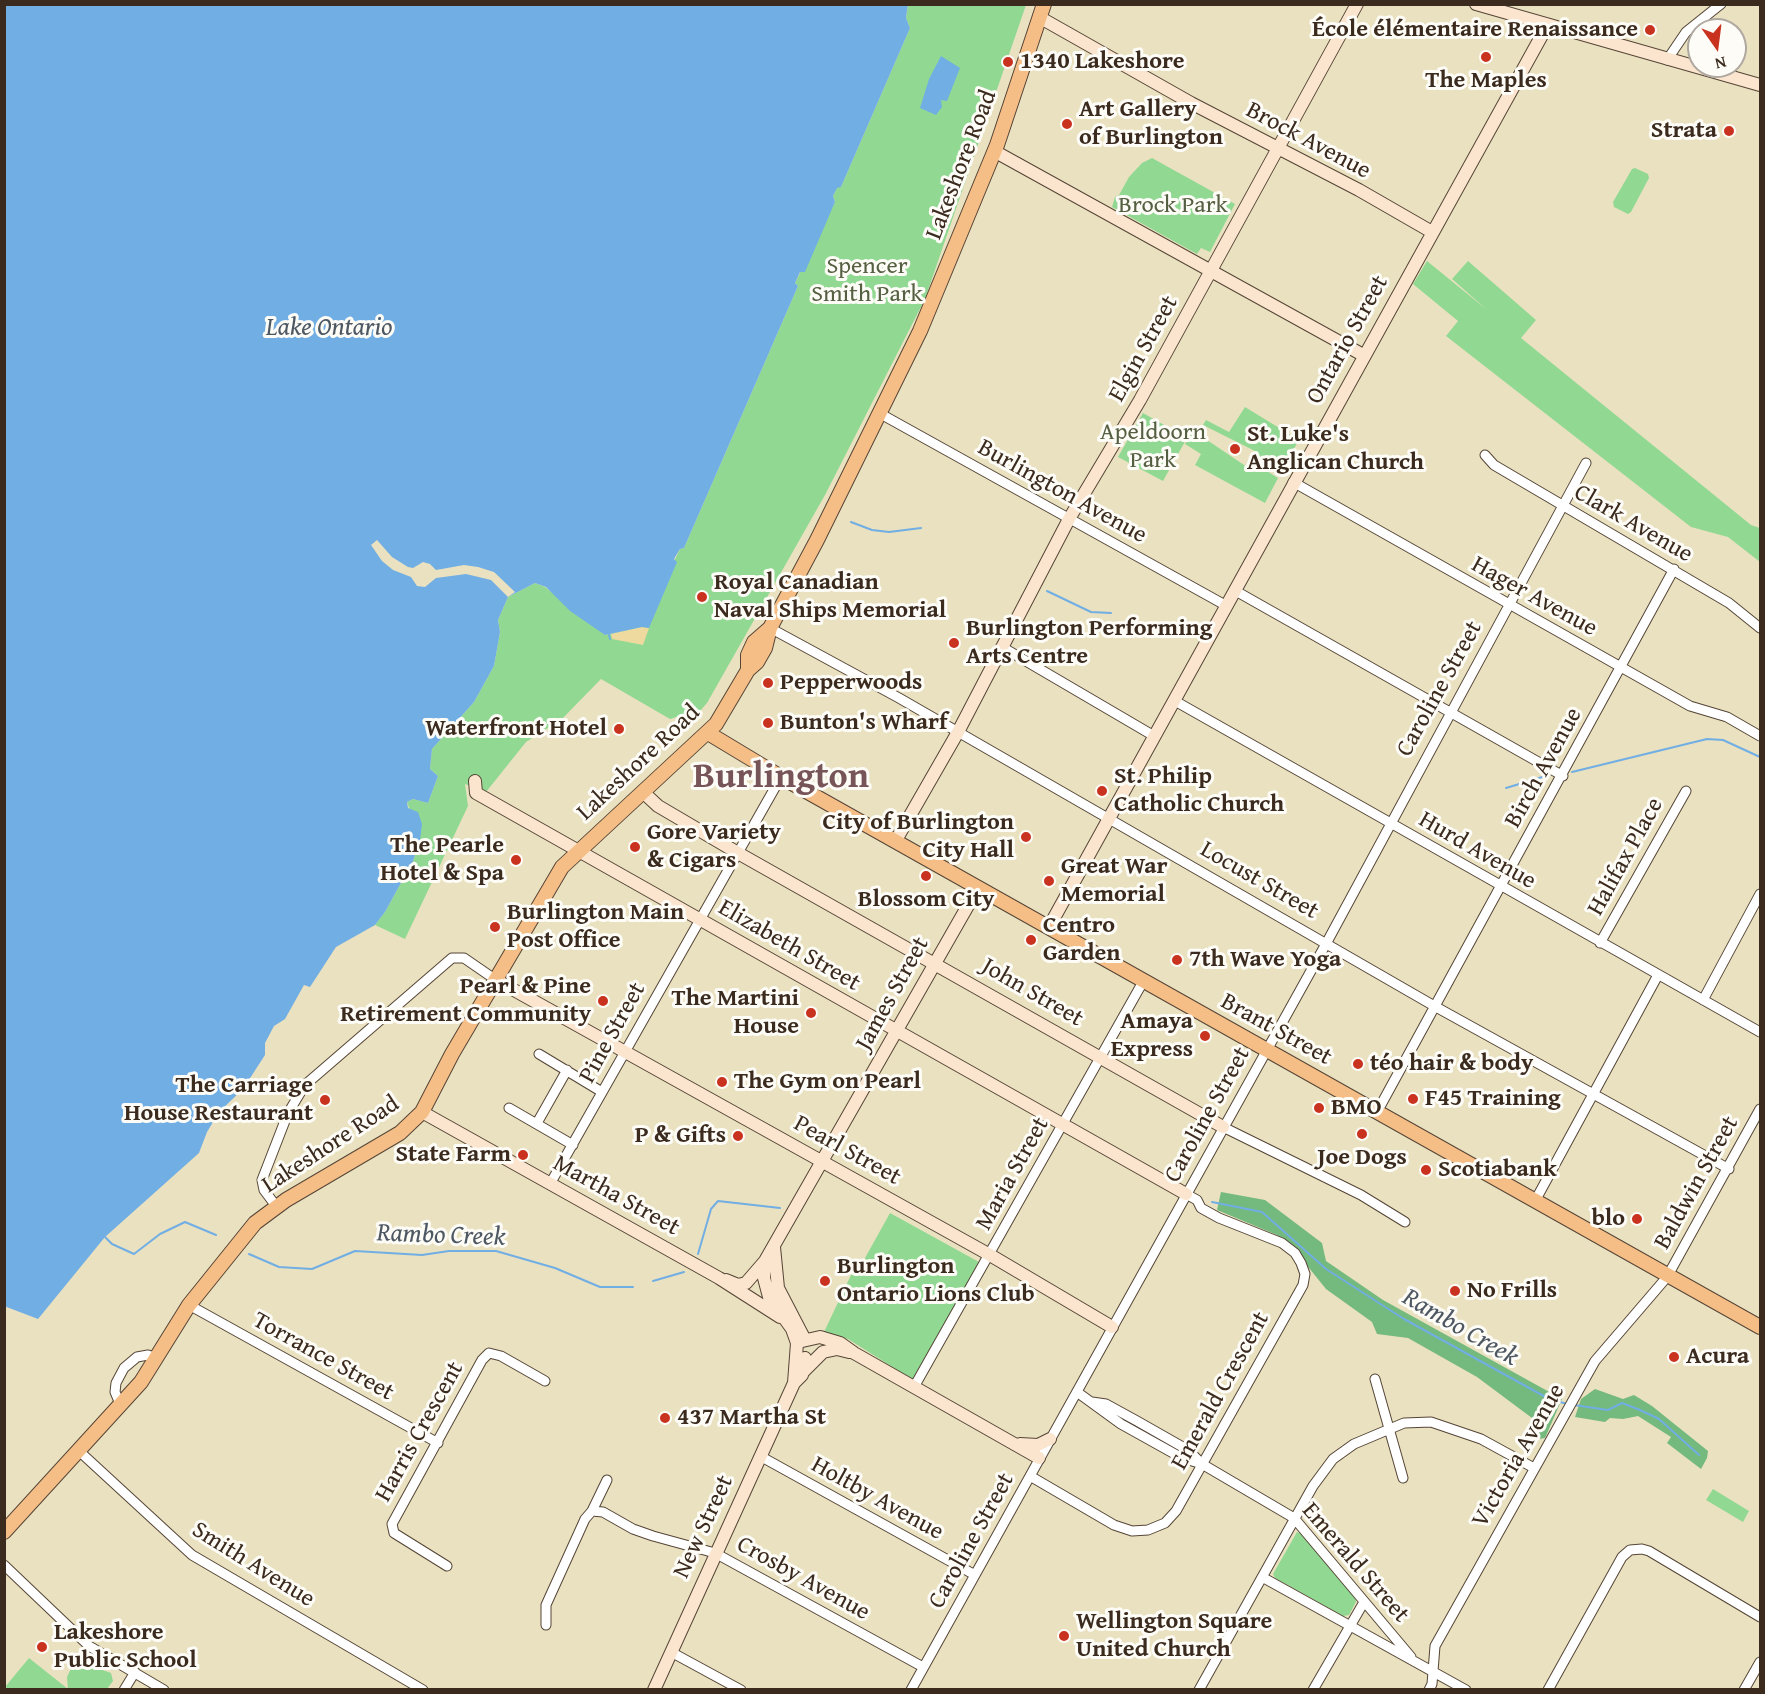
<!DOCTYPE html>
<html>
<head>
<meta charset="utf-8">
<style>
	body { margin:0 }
	#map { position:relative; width:1765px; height:1694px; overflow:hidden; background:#eae1c0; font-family:"Gentium Book Plus",serif }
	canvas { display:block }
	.frame { position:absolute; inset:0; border:6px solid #3b2a1e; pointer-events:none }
	.north { position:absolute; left:1687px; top:18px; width:60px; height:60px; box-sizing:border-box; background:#fdfcf7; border:2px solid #afa8a0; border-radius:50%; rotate:166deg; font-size:16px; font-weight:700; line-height:24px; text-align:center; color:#3b2a1e }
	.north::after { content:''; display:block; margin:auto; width:21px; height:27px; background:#c8321e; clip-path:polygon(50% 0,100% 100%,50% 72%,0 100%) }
</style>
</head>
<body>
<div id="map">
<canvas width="1765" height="1694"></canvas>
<div class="frame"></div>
<div class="north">N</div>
</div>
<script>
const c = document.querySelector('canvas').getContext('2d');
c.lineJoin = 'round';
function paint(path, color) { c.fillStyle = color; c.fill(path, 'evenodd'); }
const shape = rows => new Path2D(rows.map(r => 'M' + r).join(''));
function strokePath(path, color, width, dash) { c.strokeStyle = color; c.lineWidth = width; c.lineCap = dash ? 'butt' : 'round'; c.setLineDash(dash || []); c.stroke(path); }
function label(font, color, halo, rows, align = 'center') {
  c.font = font + ' "Gentium Book Plus",serif'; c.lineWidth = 6; c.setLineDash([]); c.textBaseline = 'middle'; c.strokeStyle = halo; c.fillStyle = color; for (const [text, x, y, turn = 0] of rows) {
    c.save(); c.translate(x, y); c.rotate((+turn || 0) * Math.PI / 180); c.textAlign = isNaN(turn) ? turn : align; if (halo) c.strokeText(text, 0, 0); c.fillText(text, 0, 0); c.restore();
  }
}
paint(shape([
	[908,5,1026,5,925,299,825,495,707,703,693,719,683,715,670,719,601,679,562,719,526,742,486,792,465,784,468,806,405,939,375,925,385,912,413,861,420,840,407,802,413,799,428,803,438,776,430,769,432,749,474,702,494,666,500,632,498,620,508,597,535,583,545,587,605,635,642,627,680,549,684,548,798,286,795,283,835,202,833,196,837,187,841,187,910,28,906,18],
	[1152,158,1235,204,1210,252,1201,248,1197,254,1112,207,1115,197,1119,195,1129,177,1142,163],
	[1635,168,1648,174,1649,178,1631,212,1628,214,1614,207,1613,202,1632,169],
	[1427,261,1486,309,1452,279,1468,261,1536,320,1521,338,1751,525,1760,528,1760,562,1728,537,1691,527,1446,336,1458,321,1413,284],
	[1245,407,1299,440,1281,471,1254,454,1255,451,1203,425,1206,420,1229,432],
	[1143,413,1187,438,1163,481,1118,457],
	[1191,434,1210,442,1247,467,1256,464,1278,478,1265,503,1195,465,1201,454,1185,444],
	[890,1213,979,1262,913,1380,848,1339,824,1332,851,1275,866,1271,865,1258],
	[1713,1489,1749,1511,1743,1522,1706,1500],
	[1297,1532,1302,1534,1355,1596,1356,1602,1349,1615,1343,1616,1275,1578,1273,1574],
	[29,1658,68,1689,9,1689,5,1687],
	[75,1660,111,1673,113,1681,107,1689,68,1689,67,1677]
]), '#91d993');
paint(shape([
	[1221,1192,1265,1200,1322,1243,1326,1261,1383,1300,1562,1399,1545,1438,1539,1439,1532,1418,1477,1377,1408,1338,1377,1334,1372,1322,1326,1289,1305,1263,1277,1235,1217,1210],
	[1595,1389,1623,1399,1634,1395,1652,1406,1708,1451,1707,1458,1701,1469,1667,1443,1671,1437,1638,1416,1623,1419,1610,1418,1605,1422,1575,1417,1581,1399]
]), '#74b97d');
paint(shape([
	[642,627,649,628,643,645,612,639,611,634]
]), '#eeda9e');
paint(shape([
	[908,4,906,18,910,28,841,187,837,188,833,196,835,202,805,272,800,272,795,283,798,286,684,548,680,549,674,559,677,562,649,628,642,627,605,635,570,611,546,587,535,583,508,597,498,620,500,632,494,666,474,702,432,749,430,769,438,776,428,803,413,799,407,802,408,808,418,812,422,824,420,840,413,861,385,912,375,925,336,947,310,987,304,985,285,1019,274,1026,265,1043,265,1055,243,1089,219,1112,207,1132,199,1153,105,1237,38,1319,4,1306,4,5],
	[941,56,960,68,947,101,941,100,942,107,936,115,920,108,929,79]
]), '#71aee3');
paint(shape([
	[377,540,392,557,408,567,413,568,423,562,430,564,436,570,464,565,478,567,494,572,515,592,508,597,491,580,466,574,436,578,425,587,417,586,411,577,393,570,382,561,371,545]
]), '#eae1c0');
strokePath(shape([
	[851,522,872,530,889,532,921,528],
	[1047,591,1091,612,1111,613],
	[609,635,610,639],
	[1572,772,1707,739,1723,740,1760,757],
	[1506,788,1549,775],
	[1212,1202,1262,1212,1326,1269,1404,1319,1551,1400,1568,1404],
	[105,1237,112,1244,134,1254,160,1234,185,1222,216,1235],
	[249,1254,279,1267,312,1269,355,1251,422,1255,449,1251,496,1251,555,1268,600,1287,633,1287],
	[698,1254,711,1209,718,1201,780,1208],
	[653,1281,684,1272],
	[1574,1405,1608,1410,1622,1403,1640,1410,1659,1419,1699,1455]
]), '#71aee3', 2);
const street = shape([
	[1667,60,1686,32,1721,4],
	[879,413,1225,605],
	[1485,455,1494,465,1729,603,1760,628],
	[1293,482,1690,706,1727,717,1760,736],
	[1234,590,1563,776],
	[770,628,899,698,1436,1007,1729,1169],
	[1002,647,1154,736],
	[1175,701,1760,1032],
	[1600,943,1686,791],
	[1703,1000,1760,894],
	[539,1054,602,1092],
	[509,1108,573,1145],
	[1377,1112,1674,569],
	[537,1123,567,1070],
	[1223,1127,1361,1195,1405,1222],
	[550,1184,781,777],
	[1535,1201,1658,975],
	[276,1206,264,1190,262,1180,288,1113,305,1085,452,958,464,958,496,980],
	[189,1305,438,1443],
	[1375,1379,1403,1478],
	[914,1387,1144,980],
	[1077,1392,1121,1424,1182,1458,1202,1464],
	[1092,1402,1106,1404,1137,1421,1188,1450,1202,1464,1294,1518,1411,1657],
	[121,1406,115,1392,116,1383,124,1368,137,1357,148,1355,156,1358],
	[79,1451,192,1555,423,1690],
	[760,1456,975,1575],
	[1030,1476,1114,1525,1132,1531,1148,1530,1165,1523,1176,1511,1303,1285,1305,1274,1301,1263,1295,1253,1282,1243,1219,1218,1201,1208,1197,1200,1186,1194],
	[592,1511,603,1512,633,1529,653,1536,715,1553,923,1667],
	[4,1565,89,1646,164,1690],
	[447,1566,394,1533,392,1524,482,1360,489,1353,501,1356,545,1381],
	[1262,1577,1466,1690],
	[546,1625,546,1605,585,1519,592,1511,607,1480],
	[671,1652,741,1690],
	[124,1690,135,1672],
	[911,1690,1327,942,1586,463],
	[1199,1690,1313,1486,1333,1459,1354,1444,1404,1423,1431,1422,1481,1439,1534,1468],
	[1313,1690,1364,1602],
	[1429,1690,1432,1684,1435,1646,1595,1361,1667,1277,1760,1109],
	[1548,1690,1622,1557,1630,1550,1642,1549,1649,1551,1760,1617],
	[1744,1690,1760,1662]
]);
const secondary = shape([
	[1476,4,1760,85],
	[1039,17,1191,103,1359,190,1432,232],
	[994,151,1363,355],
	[475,781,476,793,1186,1194],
	[644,793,658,806,738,853,1223,1127],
	[896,840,958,732,1069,519,1140,400,1357,4],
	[1049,927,1547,26],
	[496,980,990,1255,1112,1327],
	[422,1112,719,1278,780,1317],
	[774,1247,778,1288,804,1338],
	[726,1280,738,1285,746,1283,765,1261],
	[798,1342,820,1337,840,1343,854,1353,1039,1458],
	[804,1371,823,1352,837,1349,849,1352],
	[794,1383,797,1343,792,1329,769,1297,764,1278,765,1261,978,888],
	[1020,1444,1038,1445,1050,1439],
	[654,1690,794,1383,802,1375,805,1358]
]);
const primary = shape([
	[748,670,748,655,754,642,770,628],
	[708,733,781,777,1760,1327],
	[4,1532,141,1382,189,1305,255,1223,286,1200,400,1133,422,1112,452,1054,562,867,716,724,748,670,757,662,765,648,770,628,817,540,920,331,997,145,1044,4]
]);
strokePath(street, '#554536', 11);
strokePath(secondary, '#554536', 14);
strokePath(primary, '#554536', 16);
strokePath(street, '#fff', 9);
strokePath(secondary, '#fbe5cf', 12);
strokePath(primary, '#f6be87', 14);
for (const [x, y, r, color] of [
	[1650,30,6,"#c8321e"],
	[1486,57,6,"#c8321e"],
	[1008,62,6,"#c8321e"],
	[1067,124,6,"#c8321e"],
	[1729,131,6,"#c8321e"],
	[1235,449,6,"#c8321e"],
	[702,597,6,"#c8321e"],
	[954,643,6,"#c8321e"],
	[768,683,6,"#c8321e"],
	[768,723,6,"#c8321e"],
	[619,729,6,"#c8321e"],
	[1102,791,6,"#c8321e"],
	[1026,837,6,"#c8321e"],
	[635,847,6,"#c8321e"],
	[516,860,6,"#c8321e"],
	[926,876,6,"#c8321e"],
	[1049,881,6,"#c8321e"],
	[495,927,6,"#c8321e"],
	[1031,940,6,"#c8321e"],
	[1177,960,6,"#c8321e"],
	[603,1001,6,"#c8321e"],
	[811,1013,6,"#c8321e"],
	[1205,1036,6,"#c8321e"],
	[1358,1064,6,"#c8321e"],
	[722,1082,6,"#c8321e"],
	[1413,1099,6,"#c8321e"],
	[325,1100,6,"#c8321e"],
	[1319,1108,6,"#c8321e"],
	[1362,1134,6,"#c8321e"],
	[738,1136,6,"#c8321e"],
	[523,1155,6,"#c8321e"],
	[1426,1170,6,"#c8321e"],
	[1637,1219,6,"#c8321e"],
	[825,1281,6,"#c8321e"],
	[1455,1291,6,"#c8321e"],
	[1674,1357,6,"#c8321e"],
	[665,1418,6,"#c8321e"],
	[1064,1636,6,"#c8321e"],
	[42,1647,6,"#c8321e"]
]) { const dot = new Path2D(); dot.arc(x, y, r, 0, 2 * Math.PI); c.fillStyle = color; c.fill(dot); strokePath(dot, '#fdfcf7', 2); }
label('bold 24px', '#3b2a1e', '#fdfcf7', [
	["École élémentaire Renaissance",1638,30,"right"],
	["1340 Lakeshore",1020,62],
	["The Maples",1486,81,"center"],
	["Art Gallery",1079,110],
	["of Burlington",1079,138],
	["Strata",1717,131,"right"],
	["St. Luke's",1247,435],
	["Anglican Church",1247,463],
	["Royal Canadian",714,583],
	["Naval Ships Memorial",714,611],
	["Burlington Performing",966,629],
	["Arts Centre",966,657],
	["Pepperwoods",780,683],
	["Bunton's Wharf",780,723],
	["Waterfront Hotel",607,729,"right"],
	["St. Philip",1114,777],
	["Catholic Church",1114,805],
	["City of Burlington",1014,823,"right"],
	["City Hall",1014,851,"right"],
	["Gore Variety",647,833],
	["& Cigars",647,861],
	["The Pearle",504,846,"right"],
	["Hotel & Spa",504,874,"right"],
	["Great War",1061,867],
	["Memorial",1061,895],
	["Blossom City",926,900,"center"],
	["Burlington Main",507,913],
	["Post Office",507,941],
	["Centro",1043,926],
	["Garden",1043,954],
	["7th Wave Yoga",1189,960],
	["Pearl & Pine",591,987,"right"],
	["Retirement Community",591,1015,"right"],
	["The Martini",799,999,"right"],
	["House",799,1027,"right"],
	["Amaya",1193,1022,"right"],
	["Express",1193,1050,"right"],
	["téo hair & body",1370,1064],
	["The Gym on Pearl",734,1082],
	["The Carriage",313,1086,"right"],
	["House Restaurant",313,1114,"right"],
	["F45 Training",1425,1099],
	["BMO",1331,1108],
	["P & Gifts",726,1136,"right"],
	["State Farm",511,1155,"right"],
	["Joe Dogs",1362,1158,"center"],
	["Scotiabank",1438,1170],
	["blo",1625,1219,"right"],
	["Burlington",837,1267],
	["Ontario Lions Club",837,1295],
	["No Frills",1467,1291],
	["Acura",1686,1357],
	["437 Martha St",677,1418],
	["Wellington Square",1076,1622],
	["United Church",1076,1650],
	["Lakeshore",54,1633],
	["Public School",54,1661]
], 'left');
label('24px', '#3b2a1e', '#fdfcf7', [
	["Brock Avenue",1308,141,28],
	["Lakeshore Road",962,165,-69],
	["Ontario Street",1348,340,-61],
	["Elgin Street",1144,349,-61],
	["Burlington Avenue",1062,492,29],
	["Clark Avenue",1633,524,30],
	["Hager Avenue",1534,597,29],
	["Caroline Street",1440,689,-61],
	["Lakeshore Road",639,763,-43],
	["Birch Avenue",1544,768,-61],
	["Hurd Avenue",1477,851,30],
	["Halifax Place",1626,857,-61],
	["Locust Street",1259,881,30],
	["Elizabeth Street",789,946,30],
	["John Street",1032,993,30],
	["James Street",893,994,-61],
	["Brant Street",1276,1030,29],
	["Pine Street",613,1033,-61],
	["Caroline Street",1208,1115,-61],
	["Lakeshore Road",331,1145,-33],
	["Pearl Street",847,1151,29],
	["Maria Street",1013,1174,-61],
	["Baldwin Street",1697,1183,-61],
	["Martha Street",616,1196,29],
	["Torrance Street",323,1357,29],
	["Emerald Crescent",1221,1391,-61],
	["Harris Crescent",420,1432,-61],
	["Victoria Avenue",1519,1456,-60],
	["Holtby Avenue",877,1499,29],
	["New Street",704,1527,-65],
	["Caroline Street",972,1541,-61],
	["Emerald Street",1355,1563,49],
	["Smith Avenue",253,1565,32],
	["Crosby Avenue",803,1579,29]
]);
label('24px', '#555f41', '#fdfcf7', [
	["Brock Park",1173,206],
	["Spencer",867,267],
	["Smith Park",867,295],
	["Apeldoorn",1153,433],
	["Park",1153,461]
]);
label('italic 26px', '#4e5863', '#fdfcf7', [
	["Lake Ontario",329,328],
	["Rambo Creek",441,1236,2],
	["Rambo Creek",1460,1328,30]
]);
label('bold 36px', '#775457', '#fdfcf7', [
	["Burlington",781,778]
]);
</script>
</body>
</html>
